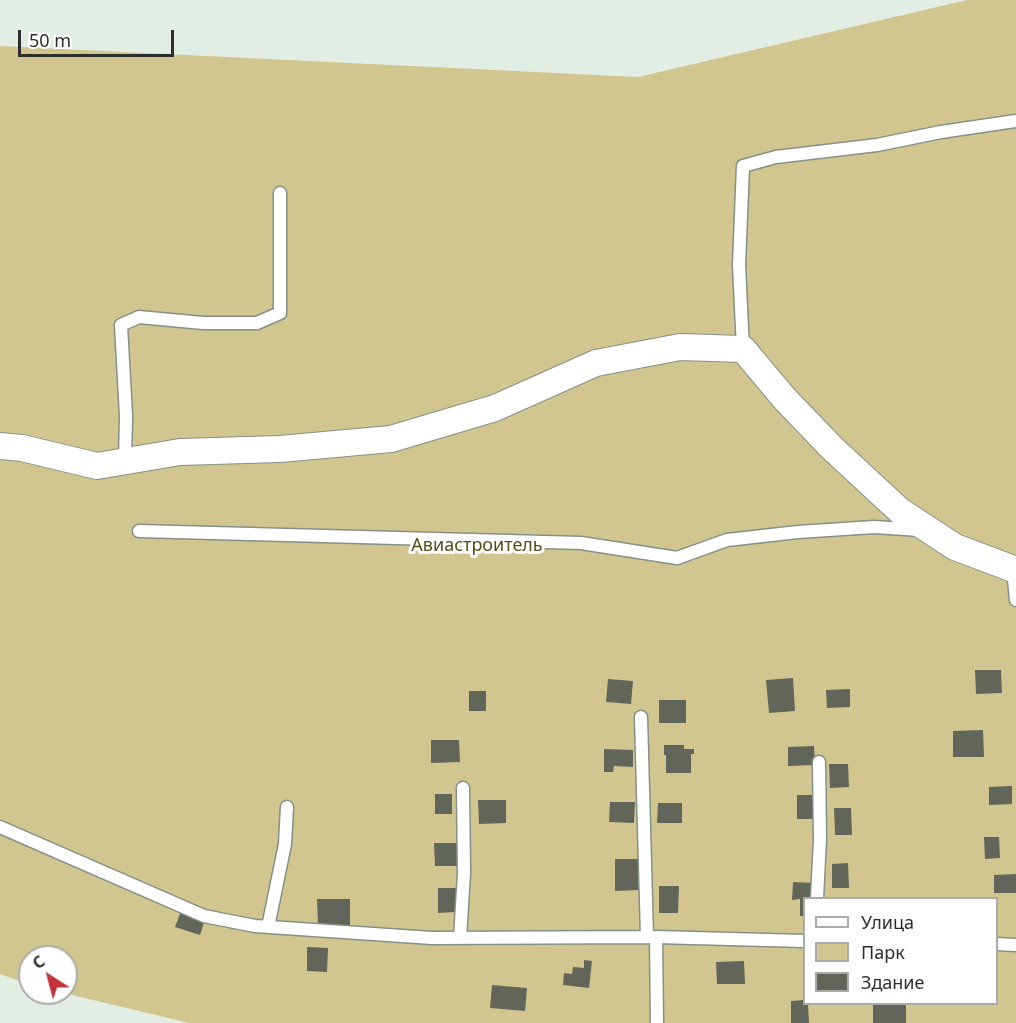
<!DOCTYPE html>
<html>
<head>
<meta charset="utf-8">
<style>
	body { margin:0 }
	#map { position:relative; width:1016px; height:1023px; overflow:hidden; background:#e2eee3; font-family:"Noto Sans",sans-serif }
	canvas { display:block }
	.legend { position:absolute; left:803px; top:897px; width:195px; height:108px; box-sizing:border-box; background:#fff; border:2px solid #aaacaa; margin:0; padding:8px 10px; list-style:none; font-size:18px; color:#2b2f2b }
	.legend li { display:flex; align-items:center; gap:12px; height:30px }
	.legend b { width:30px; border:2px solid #aaacaa }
	.north { position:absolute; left:18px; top:945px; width:60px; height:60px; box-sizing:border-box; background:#fff; border:2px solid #aaacaa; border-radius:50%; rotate:324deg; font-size:16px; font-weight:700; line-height:24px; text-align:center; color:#2b2f2b }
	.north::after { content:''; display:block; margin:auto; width:21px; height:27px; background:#c2323b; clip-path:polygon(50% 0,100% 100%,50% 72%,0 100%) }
	.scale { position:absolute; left:18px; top:30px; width:156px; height:27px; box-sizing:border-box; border:3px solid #2b2f2b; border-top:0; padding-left:8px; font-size:18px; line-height:21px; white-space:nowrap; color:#2b2f2b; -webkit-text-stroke:4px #fff; paint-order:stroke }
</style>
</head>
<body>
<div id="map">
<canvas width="1016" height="1023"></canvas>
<ul class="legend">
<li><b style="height:8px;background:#fff"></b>Улица</li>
<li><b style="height:16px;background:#d2c690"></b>Парк</li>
<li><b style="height:16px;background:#62665a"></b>Здание</li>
</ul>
<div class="north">С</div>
<div class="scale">50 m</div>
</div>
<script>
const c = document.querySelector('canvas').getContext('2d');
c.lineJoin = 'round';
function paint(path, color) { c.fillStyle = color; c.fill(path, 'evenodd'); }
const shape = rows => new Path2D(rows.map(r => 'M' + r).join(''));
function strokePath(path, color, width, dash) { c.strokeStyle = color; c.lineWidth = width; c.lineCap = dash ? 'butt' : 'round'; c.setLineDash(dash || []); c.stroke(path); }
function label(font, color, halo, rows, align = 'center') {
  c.font = font + ' "Noto Sans",sans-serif'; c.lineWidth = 6; c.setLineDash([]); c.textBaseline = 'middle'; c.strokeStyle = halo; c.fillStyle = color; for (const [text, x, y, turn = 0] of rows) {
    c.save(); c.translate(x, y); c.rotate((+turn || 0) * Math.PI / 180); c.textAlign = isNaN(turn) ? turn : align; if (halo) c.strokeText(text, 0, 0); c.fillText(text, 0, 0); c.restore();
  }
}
paint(shape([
	[967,0,1016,0,1016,1023,189,1023,64,993,66,993,66,957,30,957,30,985,0,974,0,46,638,77],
	[804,898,996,898,996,1004,804,1004]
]), '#d2c690');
paint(shape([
	[975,670,1001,670,1002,693,976,694],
	[793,678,795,711,769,713,766,680],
	[608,679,633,681,631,704,606,702],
	[850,689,850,707,827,708,826,690],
	[469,691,486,691,486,711,469,711],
	[659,700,686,700,686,723,659,723],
	[983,730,984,757,953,757,953,731],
	[431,740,459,740,460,762,431,763],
	[664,745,684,745,684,749,694,749,694,754,691,754,691,773,666,773,666,755,664,755],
	[814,746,815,765,788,766,788,747],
	[604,749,633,750,633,767,614,766,613,772,604,772],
	[829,764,848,764,849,787,830,788],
	[1012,786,1012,804,989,805,989,787],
	[435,794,452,794,452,814,435,814],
	[797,795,813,795,813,819,797,819],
	[478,800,506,800,506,823,479,824],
	[610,802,635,802,634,823,609,822],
	[658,803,682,803,682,823,657,823],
	[834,808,851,808,852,835,835,835],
	[984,837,999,837,1000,858,985,859],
	[434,843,459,843,459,866,435,866],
	[615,859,639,859,639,890,615,891],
	[848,863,849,888,832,888,832,864],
	[1016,874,1016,893,994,893,994,875],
	[793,882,815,883,815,898,804,898,804,916,800,916,800,899,792,900],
	[659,886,679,886,678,913,659,913],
	[438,888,456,888,456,912,438,913],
	[317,899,350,899,350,926,318,927],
	[181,911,205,919,200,935,175,927],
	[307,947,328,948,327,972,307,971],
	[584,960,592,961,589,988,563,985,564,973,572,974,573,967,584,968],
	[744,961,745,984,717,984,716,962],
	[492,985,527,988,525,1011,490,1008],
	[804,1000,804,1004,808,1004,809,1023,791,1023,791,1001],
	[873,1004,906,1004,906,1023,873,1023]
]), '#62665a');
const lane = shape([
	[743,349,739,265,743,166,776,157,877,145,941,132,1016,121],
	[125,461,126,416,121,325,139,317,203,323,257,323,280,313,280,193],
	[139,531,581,543,677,558,727,540,798,532,874,527,920,530],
	[1013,569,1016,600],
	[641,717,647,937],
	[0,827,204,916,255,926,432,938,656,937,804,941],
	[817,898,820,839,819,762],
	[268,927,285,844,287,807],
	[656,937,657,1023],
	[460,938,464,873,463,788],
	[996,944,1016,945]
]);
const street = shape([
	[0,446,22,448,97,466,180,452,280,449,391,439,495,408,596,363,680,347,743,349,784,398,832,448,900,511,955,547,1016,570]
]);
strokePath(lane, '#859186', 15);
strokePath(street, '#859186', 28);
strokePath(lane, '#fff', 12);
strokePath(street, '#fff', 26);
label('18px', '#574c17', '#fff', [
	["Авиастроитель",477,546]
]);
</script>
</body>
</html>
